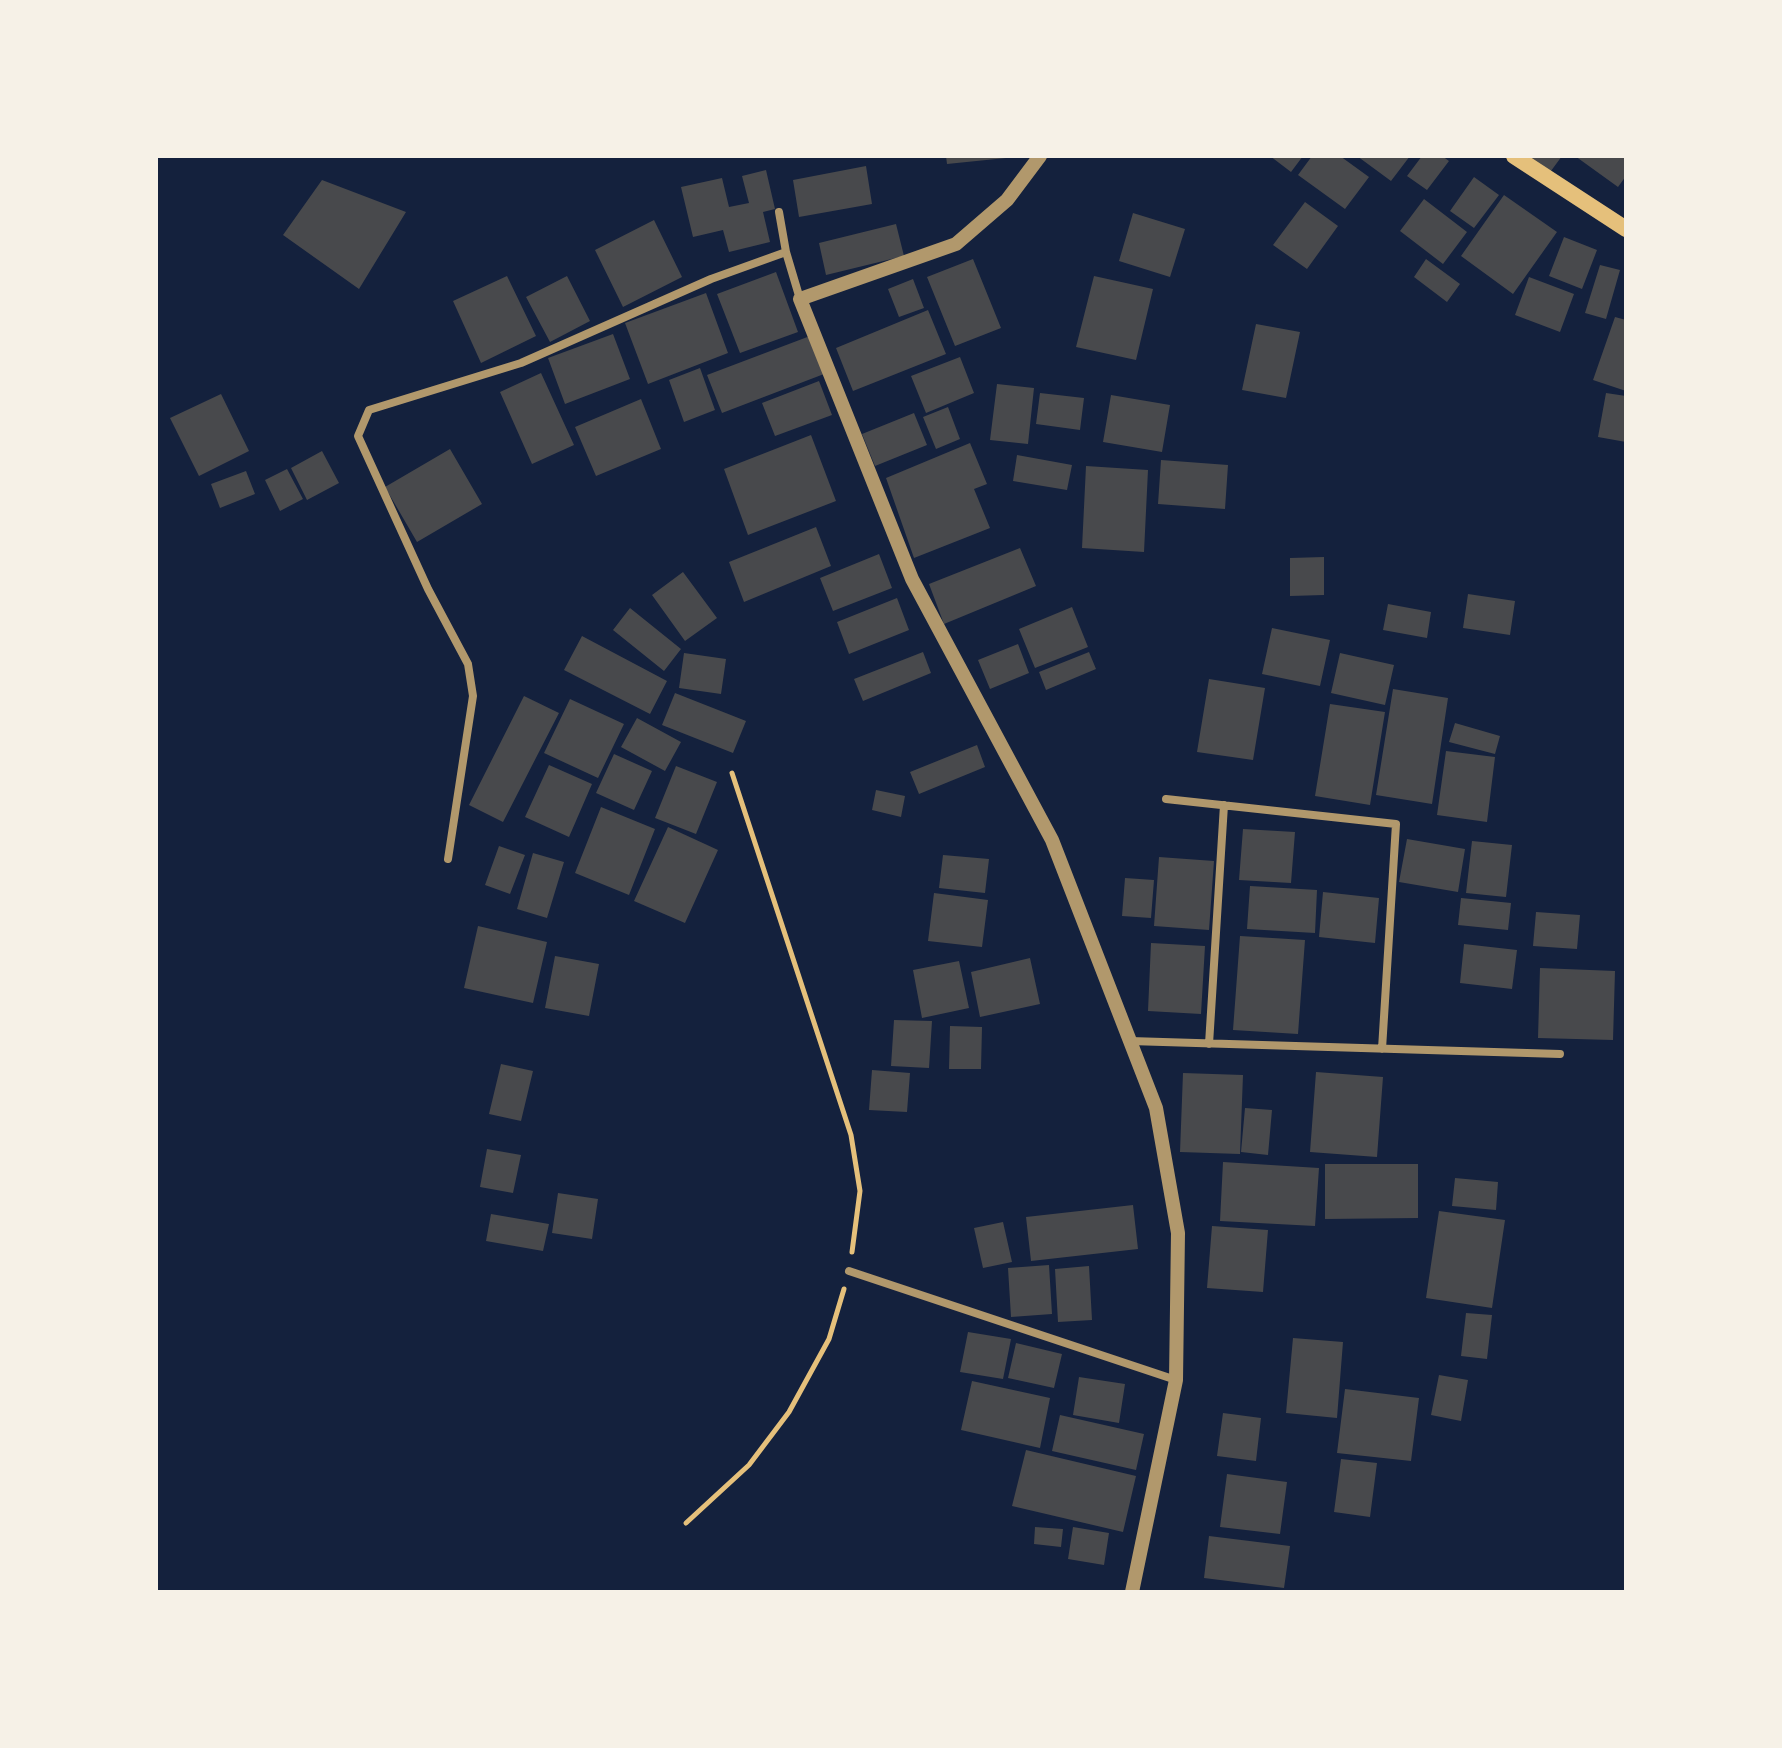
<!DOCTYPE html>
<html>
<head>
<meta charset="utf-8">
<style>
	body { margin:0 }
	#map { position:relative; width:1782px; height:1748px; overflow:hidden; background:#14213d; font-family:Lora,serif }
	canvas { display:block }
	.frame { position:absolute; inset:0; border:158px solid #f6f1e7; pointer-events:none }
</style>
</head>
<body>
<div id="map">
<canvas width="1782" height="1748"></canvas>
<div class="frame"></div>
</div>
<script>
const c = document.querySelector('canvas').getContext('2d');
c.lineJoin = 'round';
function paint(path, color) { c.fillStyle = color; c.fill(path, 'evenodd'); }
const shape = rows => new Path2D(rows.map(r => 'M' + r).join(''));
function strokePath(path, color, width, dash) { c.strokeStyle = color; c.lineWidth = width; c.lineCap = dash ? 'butt' : 'round'; c.setLineDash(dash || []); c.stroke(path); }
paint(shape([
	[946,156,1006,156,1006,158,947,164],
	[1270,156,1303,156,1291,172],
	[1312,156,1340,156,1369,177,1345,209,1298,175],
	[1357,156,1410,156,1391,181],
	[1422,156,1442,156,1449,161,1427,190,1407,176],
	[1530,156,1562,156,1548,175,1527,160],
	[1575,156,1626,156,1626,176,1618,187],
	[866,166,872,204,799,217,793,180],
	[766,170,775,209,763,212,770,242,729,252,723,230,693,237,681,187,722,178,729,207,749,203,742,176],
	[1474,177,1499,195,1474,228,1450,211],
	[322,180,406,212,359,289,283,235],
	[1504,195,1557,232,1513,294,1461,256],
	[1424,199,1467,232,1443,264,1400,231],
	[1305,202,1338,226,1307,269,1273,245],
	[1133,213,1185,229,1170,277,1119,261],
	[654,220,682,277,623,307,595,250],
	[896,224,904,256,826,275,819,243],
	[1564,237,1597,250,1582,289,1549,276],
	[973,259,1001,328,955,346,927,277],
	[1426,259,1460,284,1447,302,1414,277],
	[1600,265,1620,270,1606,319,1585,313],
	[776,272,798,332,740,353,717,294],
	[507,276,536,336,481,363,453,301],
	[567,276,590,321,550,342,526,297],
	[1094,276,1153,289,1136,360,1076,347],
	[1529,277,1574,294,1560,332,1515,315],
	[913,279,924,308,899,317,888,289],
	[706,293,728,353,648,384,625,323],
	[928,310,946,354,853,391,836,348],
	[1615,317,1626,320,1626,391,1593,380],
	[1256,324,1300,332,1286,398,1242,390],
	[613,334,630,379,565,404,548,358],
	[810,336,824,374,722,413,707,375],
	[960,357,974,393,926,413,911,376],
	[700,368,715,410,684,422,669,380],
	[541,373,574,445,532,464,500,392],
	[819,381,832,415,775,436,762,403],
	[997,384,1034,388,1028,444,990,440],
	[1040,393,1084,398,1080,430,1036,424],
	[1606,393,1626,396,1626,442,1598,437],
	[221,394,249,451,199,476,170,418],
	[1111,395,1170,405,1162,452,1103,442],
	[641,399,661,449,596,476,575,427],
	[948,407,960,439,936,449,923,417],
	[914,413,927,445,875,466,862,434],
	[811,435,836,501,748,535,724,469],
	[970,443,987,484,974,489,990,528,914,558,886,478],
	[450,449,482,504,417,542,385,487],
	[322,451,339,483,307,500,291,468],
	[1017,455,1072,465,1067,490,1013,481],
	[1161,460,1228,465,1225,509,1158,504],
	[1086,466,1148,470,1144,552,1082,548],
	[287,469,303,499,280,511,265,480],
	[246,471,255,494,220,508,211,484],
	[816,527,831,566,744,602,729,562],
	[1020,548,1036,586,944,624,929,584],
	[879,554,892,588,833,611,820,578],
	[1324,557,1324,595,1290,596,1290,558],
	[683,572,717,618,685,641,652,595],
	[1468,594,1515,601,1510,635,1463,628],
	[897,598,909,630,849,654,837,622],
	[1388,604,1431,612,1427,638,1383,630],
	[1072,607,1088,647,1035,668,1019,629],
	[630,608,681,649,664,671,613,630],
	[1272,628,1330,640,1320,686,1262,674],
	[582,636,667,681,650,714,564,670],
	[1018,644,1029,673,990,689,978,660],
	[923,652,931,673,863,701,854,679],
	[1089,652,1096,669,1046,690,1039,672],
	[684,653,726,659,721,694,679,688],
	[1340,653,1394,665,1385,705,1331,693],
	[1209,679,1265,688,1253,760,1197,752],
	[1393,689,1448,698,1432,804,1376,795],
	[675,693,746,721,733,753,662,725],
	[524,696,559,713,503,822,469,805],
	[570,699,624,724,598,778,544,753],
	[1330,704,1385,712,1370,805,1315,796],
	[637,718,681,742,665,771,621,747],
	[1455,723,1500,736,1495,754,1449,742],
	[977,745,985,767,919,794,910,772],
	[1446,751,1495,757,1487,822,1437,815],
	[614,754,652,771,634,810,596,793],
	[549,765,592,784,569,837,525,817],
	[676,766,717,782,696,834,655,818],
	[876,790,905,796,901,817,872,810],
	[601,807,655,829,629,895,575,873],
	[668,827,718,850,685,923,634,901],
	[1243,829,1295,832,1291,883,1239,880],
	[1407,839,1465,849,1458,892,1399,882],
	[1472,841,1512,845,1506,897,1466,893],
	[499,846,525,855,510,894,485,885],
	[533,853,564,862,547,918,517,909],
	[943,855,989,859,985,893,939,888],
	[1159,857,1214,861,1209,930,1154,926],
	[1125,878,1154,880,1151,918,1122,916],
	[1250,886,1317,890,1315,933,1247,929],
	[1323,892,1379,898,1375,943,1319,937],
	[934,893,988,900,982,947,928,941],
	[1461,898,1511,903,1508,930,1458,925],
	[1536,912,1580,915,1577,949,1533,946],
	[478,926,547,942,533,1003,464,988],
	[1240,936,1305,940,1298,1034,1233,1030],
	[1151,943,1205,946,1201,1014,1148,1011],
	[1464,944,1517,950,1512,989,1460,983],
	[555,956,599,964,589,1016,545,1008],
	[1030,958,1040,1004,980,1017,971,972],
	[959,961,969,1008,922,1018,913,970],
	[1540,968,1615,971,1613,1040,1538,1038],
	[894,1020,932,1021,929,1068,891,1066],
	[950,1026,982,1027,981,1069,949,1069],
	[501,1064,533,1071,521,1121,489,1114],
	[872,1070,910,1073,907,1112,869,1110],
	[1316,1072,1383,1077,1377,1157,1310,1152],
	[1183,1073,1243,1075,1240,1154,1180,1152],
	[1245,1108,1272,1110,1268,1155,1241,1152],
	[487,1149,521,1155,513,1193,480,1187],
	[1223,1162,1319,1168,1315,1226,1220,1221],
	[1325,1164,1418,1164,1418,1218,1325,1219],
	[1455,1178,1498,1182,1496,1210,1452,1206],
	[558,1193,598,1199,592,1239,552,1233],
	[1133,1205,1138,1249,1031,1261,1026,1217],
	[1439,1211,1505,1220,1492,1308,1426,1298],
	[491,1214,549,1224,543,1251,486,1241],
	[1003,1222,1012,1262,983,1268,974,1228],
	[1212,1226,1268,1230,1263,1292,1207,1288],
	[1049,1265,1052,1314,1011,1317,1008,1268],
	[1089,1266,1092,1320,1058,1322,1055,1269],
	[1466,1313,1492,1315,1487,1359,1461,1356],
	[968,1332,1011,1339,1003,1379,960,1372],
	[1293,1338,1343,1342,1337,1418,1286,1413],
	[1016,1343,1062,1354,1054,1388,1008,1378],
	[1439,1375,1468,1380,1461,1421,1431,1415],
	[1079,1377,1125,1384,1119,1423,1073,1415],
	[972,1381,1050,1398,1040,1448,961,1430],
	[1345,1389,1419,1398,1411,1461,1337,1453],
	[1223,1413,1261,1418,1256,1461,1217,1456],
	[1060,1415,1144,1434,1136,1470,1052,1451],
	[1026,1450,1136,1476,1123,1532,1012,1506],
	[1341,1459,1377,1463,1370,1517,1334,1512],
	[1227,1474,1287,1482,1280,1534,1220,1527],
	[1035,1527,1063,1529,1061,1547,1034,1544],
	[1073,1527,1109,1533,1104,1565,1068,1559],
	[1209,1536,1290,1546,1284,1588,1204,1578]
]), '#48494c');
strokePath(shape([
	[732,773,851,1135,860,1191,852,1252],
	[686,1523,749,1465,789,1412,829,1339,844,1289]
]), '#e5c07b', 5);
strokePath(shape([
	[779,212,786,252,800,299],
	[1166,799,1396,824,1382,1049],
	[448,859,473,696,468,664,428,589,358,436,369,410,521,363,711,279,786,252],
	[1130,1041,1560,1054],
	[1209,1044,1224,805],
	[849,1271,1176,1380]
]), '#b1986c', 8);
strokePath(shape([
	[1040,156,1007,200,956,244,800,299,912,579,1052,840,1156,1108,1178,1233,1176,1380,1132,1592]
]), '#b1986c', 14);
strokePath(shape([
	[1514,156,1626,229]
]), '#e5c07b', 16);
</script>
</body>
</html>
